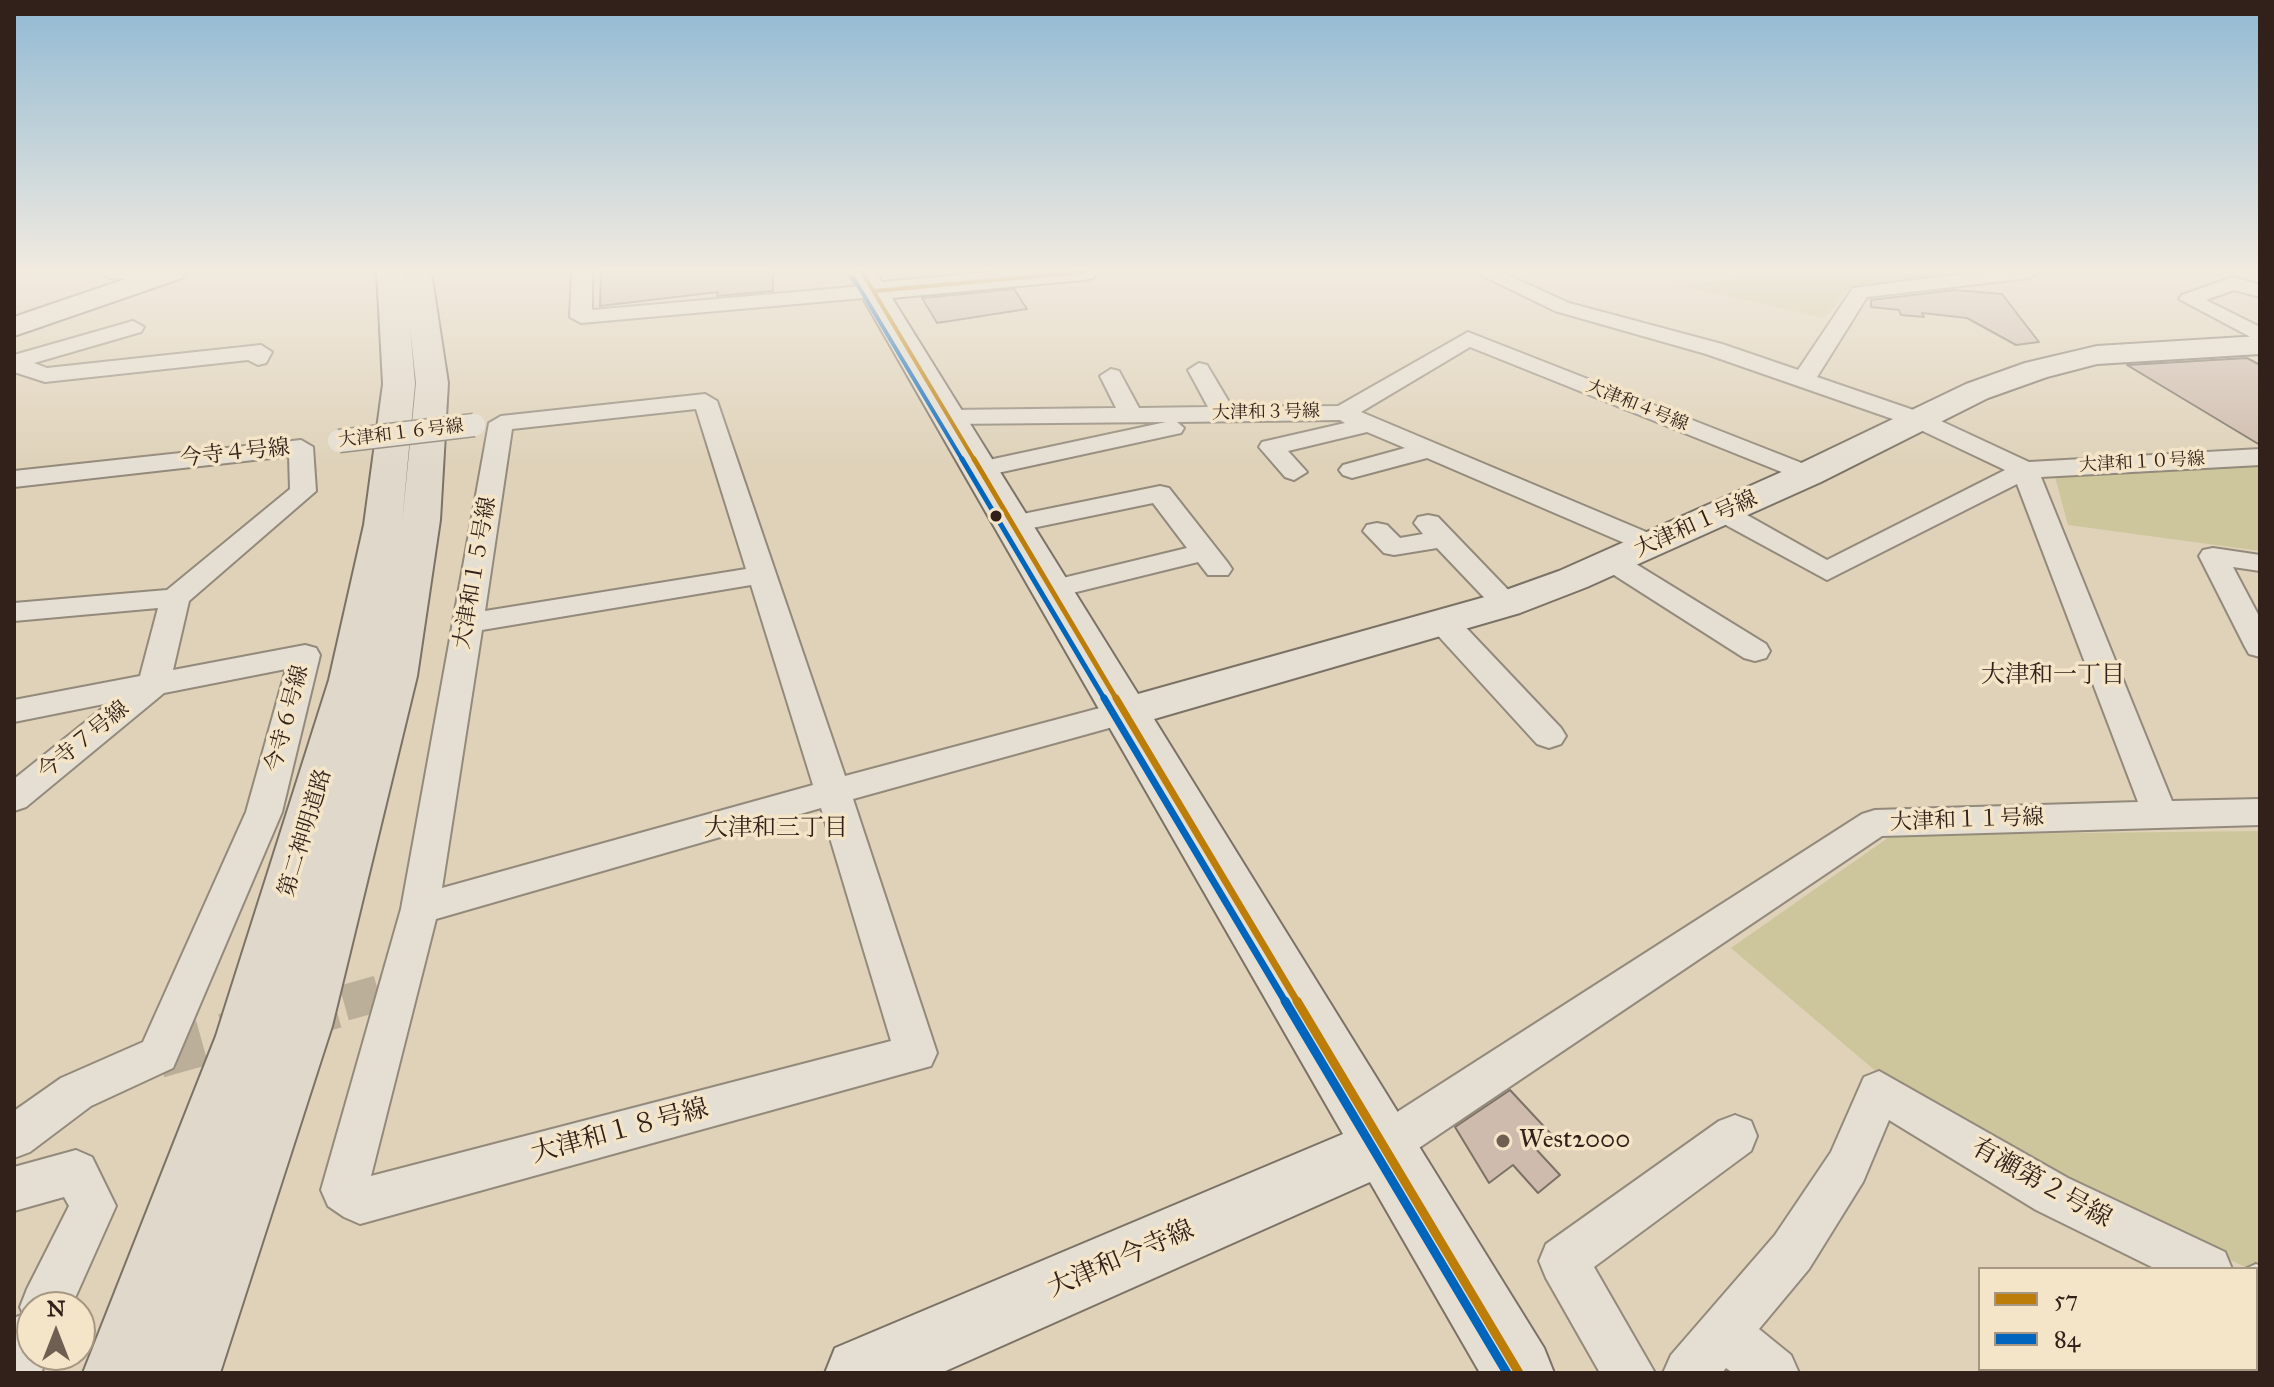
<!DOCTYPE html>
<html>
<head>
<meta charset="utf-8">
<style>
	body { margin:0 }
	#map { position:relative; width:2274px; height:1387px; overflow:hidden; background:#dfd2b9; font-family:"IM FELL Great Primer",serif }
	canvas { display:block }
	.frame { position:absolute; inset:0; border:16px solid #31211a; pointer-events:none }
	.legend { position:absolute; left:1978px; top:1267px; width:280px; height:104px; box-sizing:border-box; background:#f4e5c8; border:2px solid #a69782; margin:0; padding:10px 14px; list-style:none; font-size:24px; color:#31211a }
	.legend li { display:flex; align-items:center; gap:16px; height:40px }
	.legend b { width:40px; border:2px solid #a69782 }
	.north { position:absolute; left:16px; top:1291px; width:80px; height:80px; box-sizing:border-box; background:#f4e5c8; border:2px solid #a69782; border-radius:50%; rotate:0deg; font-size:22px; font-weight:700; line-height:32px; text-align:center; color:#31211a }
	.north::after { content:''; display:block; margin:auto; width:28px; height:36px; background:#6e5f52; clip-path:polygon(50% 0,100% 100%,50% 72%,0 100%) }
</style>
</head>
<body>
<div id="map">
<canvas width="2274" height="1387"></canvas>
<div class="frame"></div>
<ul class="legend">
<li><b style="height:10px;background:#bc7e08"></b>57</li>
<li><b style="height:10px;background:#0065bd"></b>84</li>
</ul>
<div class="north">N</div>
</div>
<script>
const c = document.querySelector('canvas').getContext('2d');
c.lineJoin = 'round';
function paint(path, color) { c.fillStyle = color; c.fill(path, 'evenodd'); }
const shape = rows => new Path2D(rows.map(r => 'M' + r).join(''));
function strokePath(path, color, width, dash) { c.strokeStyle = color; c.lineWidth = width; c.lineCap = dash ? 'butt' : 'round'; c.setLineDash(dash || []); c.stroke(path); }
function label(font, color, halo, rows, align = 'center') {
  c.font = font + ' "IM FELL Great Primer","Noto Serif JP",serif'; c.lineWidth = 7; c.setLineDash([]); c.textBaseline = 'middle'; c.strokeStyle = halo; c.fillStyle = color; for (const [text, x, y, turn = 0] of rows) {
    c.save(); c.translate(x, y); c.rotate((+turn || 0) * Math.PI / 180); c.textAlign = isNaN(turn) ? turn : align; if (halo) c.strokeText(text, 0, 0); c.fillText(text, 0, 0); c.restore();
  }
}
paint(shape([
	[1798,272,1965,272,1852,287,1824,318,1678,285],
	[2260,462,2260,551,2068,525,2054,473],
	[2260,831,2260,1274,2046,1172,1879,1074,1731,948,1892,835]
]), '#cdc69c');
const building = shape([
	[601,272,773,272,773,291,717,296,718,292,600,306,601,272],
	[1014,289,1027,309,937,323,922,298,1014,289],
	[1955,290,2002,294,2039,342,2016,345,1967,318,1922,313,1924,317,1901,315,1899,310,1871,307,1871,300,1955,290],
	[2247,358,2260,365,2260,445,2127,365,2247,358],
	[1510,1090,1551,1134,1535,1148,1560,1175,1538,1193,1513,1165,1489,1183,1455,1127,1510,1090]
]);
paint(building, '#cebbad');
strokePath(building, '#7b7265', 2);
strokePath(shape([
	[344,1003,398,988]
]), '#bcaf99', 36, [36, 18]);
strokePath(shape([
	[158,1055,351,1001]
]), '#bcaf99', 46, [46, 23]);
const street = shape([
	[100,272,172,272,175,276,165,282,110,278,100,272],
	[572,272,592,272,592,310,875,285,885,291,875,297,581,323,570,317,572,272],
	[1475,272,1501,272,1569,303,1722,344,1798,370,1853,288,1979,272,2039,272,2029,278,1867,297,1817,377,1928,415,2029,462,2260,449,2260,465,2041,477,2172,801,2260,799,2260,825,1882,836,1398,1162,1382,1168,1366,1162,1360,1147,1366,1132,1862,814,1875,810,2138,802,2017,484,1827,580,1713,518,1709,512,1713,506,1722,504,1731,506,1827,560,2005,470,1910,425,1706,354,1555,311,1475,272],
	[2233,277,2260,285,2260,297,2234,290,2206,300,2260,327,2260,342,2179,299,2182,295,2233,277],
	[133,321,144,327,141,332,34,363,47,368,261,345,272,352,266,363,258,365,248,360,45,382,14,372,14,355,133,321],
	[1468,332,1817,469,1821,474,1817,479,1799,479,1470,347,1361,412,1663,539,1667,545,1663,551,1643,551,1427,458,1352,478,1343,475,1339,470,1343,465,1405,448,1367,432,1288,451,1307,472,1294,480,1285,477,1259,447,1262,442,1345,423,1340,420,1177,422,1184,428,1181,433,979,477,966,469,970,464,1166,422,948,424,936,417,948,410,1116,408,1100,376,1111,369,1119,371,1139,408,1208,407,1188,370,1199,363,1207,365,1232,407,1338,406,1468,332],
	[705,394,717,401,845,776,1126,701,1138,704,1142,712,1138,720,853,799,937,1053,931,1066,360,1224,344,1217,328,1206,321,1190,401,909,489,423,501,416,705,394],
	[696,409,746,569,485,611,512,429,696,409],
	[751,585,813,785,442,888,482,630,751,585],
	[821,808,891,1041,371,1176,436,919,821,808],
	[301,440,313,447,316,491,189,601,173,670,305,645,316,648,320,655,282,812,173,1068,91,1106,30,1152,14,1158,14,1111,61,1078,143,1042,246,812,286,669,164,693,26,807,14,811,14,779,109,703,14,722,14,700,140,676,158,608,14,621,14,603,167,590,290,489,289,456,14,487,14,471,301,440],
	[1160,486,1169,488,1228,563,1232,569,1228,575,1208,575,1198,562,1052,598,1042,595,1037,589,1042,583,1187,548,1153,503,1013,532,1003,530,999,524,1003,518,1013,516,1160,486],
	[1428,515,1438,517,1516,598,1521,604,1516,610,1496,610,1437,548,1394,555,1384,553,1363,531,1367,525,1377,523,1387,525,1400,538,1423,534,1414,523,1418,517,1428,515],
	[2213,548,2260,555,2260,571,2233,567,2260,618,2260,657,2249,654,2245,647,2199,556,2203,550,2213,548],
	[1613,554,1623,556,1766,644,1770,651,1766,658,1755,661,1744,658,1603,568,1599,562,1603,556,1613,554],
	[1443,613,1454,615,1561,728,1566,736,1561,744,1549,748,1537,744,1432,629,1428,622,1432,615,1443,613],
	[1879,1071,2068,1178,2225,1252,2232,1269,2156,1269,2036,1210,1889,1120,1863,1182,1809,1269,1759,1329,1791,1355,1799,1373,1733,1373,1726,1368,1722,1373,1663,1373,1671,1355,1775,1235,1831,1152,1864,1077,1879,1071],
	[1735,1115,1751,1121,1757,1136,1751,1151,1594,1267,1655,1373,1600,1373,1546,1278,1539,1261,1546,1244,1719,1121,1735,1115],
	[76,1150,92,1157,116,1206,71,1307,32,1307,32,1355,49,1355,41,1373,14,1373,14,1318,23,1314,20,1307,27,1289,69,1206,64,1197,14,1211,14,1167,76,1150],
	[2256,1264,2260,1266,2260,1316,2256,1314,2256,1269,2245,1269,2256,1264]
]);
const secondary = shape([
	[146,272,186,272,182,278,14,336,14,317,146,272],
	[848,272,876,272,882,282,993,272,1097,272,1093,278,1083,280,892,298,1138,694,1492,595,1559,571,1795,466,1966,384,2025,363,2097,346,2260,336,2260,354,2097,364,2047,377,1988,398,1821,482,1587,587,1520,613,1154,719,1544,1348,1554,1373,1480,1373,1370,1182,941,1373,825,1373,835,1348,1343,1134,848,272]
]);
const highway = shape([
	[377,272,405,272,405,277,409,272,427,272,432,278,448,383,440,520,417,676,332,1026,220,1373,83,1373,216,1036,329,680,364,525,383,384,377,272],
	[410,327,416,383,402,523,415,384,410,327]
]);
strokePath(street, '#938a7b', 4);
strokePath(secondary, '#7b7265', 4);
strokePath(highway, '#7b7265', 4);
paint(street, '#e5ded2');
paint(secondary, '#e5ded2');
paint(highway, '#e0d9cb');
const streetBridge = shape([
	[339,441,474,425]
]);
strokePath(streetBridge, '#938a7b', 25, []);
strokePath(streetBridge, '#e5ded2', 22);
strokePath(shape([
	[862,272,975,461],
	[875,291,1083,272]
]), '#bc7e08', 4);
strokePath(shape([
	[974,459,1117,700]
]), '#bc7e08', 5);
strokePath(shape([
	[1116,698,1298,1003]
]), '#bc7e08', 7);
strokePath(shape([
	[1297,1001,1519,1373]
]), '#bc7e08', 9);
strokePath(shape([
	[853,277,963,461]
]), '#0065bd', 4);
strokePath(shape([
	[962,459,1105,700]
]), '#0065bd', 5);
strokePath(shape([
	[1104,698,1286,1003]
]), '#0065bd', 7);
strokePath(shape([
	[1285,1001,1507,1373]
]), '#0065bd', 9);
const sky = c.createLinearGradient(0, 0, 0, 466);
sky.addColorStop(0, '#91b9d3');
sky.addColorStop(0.58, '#f1ebe0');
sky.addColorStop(1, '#f1ebe000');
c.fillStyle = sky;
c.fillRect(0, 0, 2274, 466);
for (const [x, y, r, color] of [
	[996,516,7,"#31211a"],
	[1503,1141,8,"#6e5f52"]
]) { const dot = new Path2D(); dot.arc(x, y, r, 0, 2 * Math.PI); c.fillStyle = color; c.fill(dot); strokePath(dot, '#f4e5c8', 3); }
label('18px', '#31211a', '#f4e5c8', [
	["大津和４号線",1637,406,22],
	["大津和３号線",1266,413,-1],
	["大津和１６号線",401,434,-7],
	["大津和１０号線",2142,463,-3]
]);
label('22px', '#31211a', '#f4e5c8', [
	["今寺４号線",235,454,-6],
	["大津和１号線",1696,525,-24],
	["大津和１５号線",476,573,-80],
	["今寺６号線",288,719,-75],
	["今寺７号線",84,741,-39],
	["大津和１１号線",1967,821,-2],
	["第二神明道路",306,833,-73]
]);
label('24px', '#31211a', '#f4e5c8', [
	["大津和一丁目",2053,676],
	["大津和三丁目",776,829]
]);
label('26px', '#31211a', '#f4e5c8', [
	["大津和１８号線",620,1132,-15],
	["有瀬第２号線",2041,1184,29],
	["大津和今寺線",1121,1260,-23]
]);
label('26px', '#31211a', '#f4e5c8', [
	["West2000",1519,1141]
], 'left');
</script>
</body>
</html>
